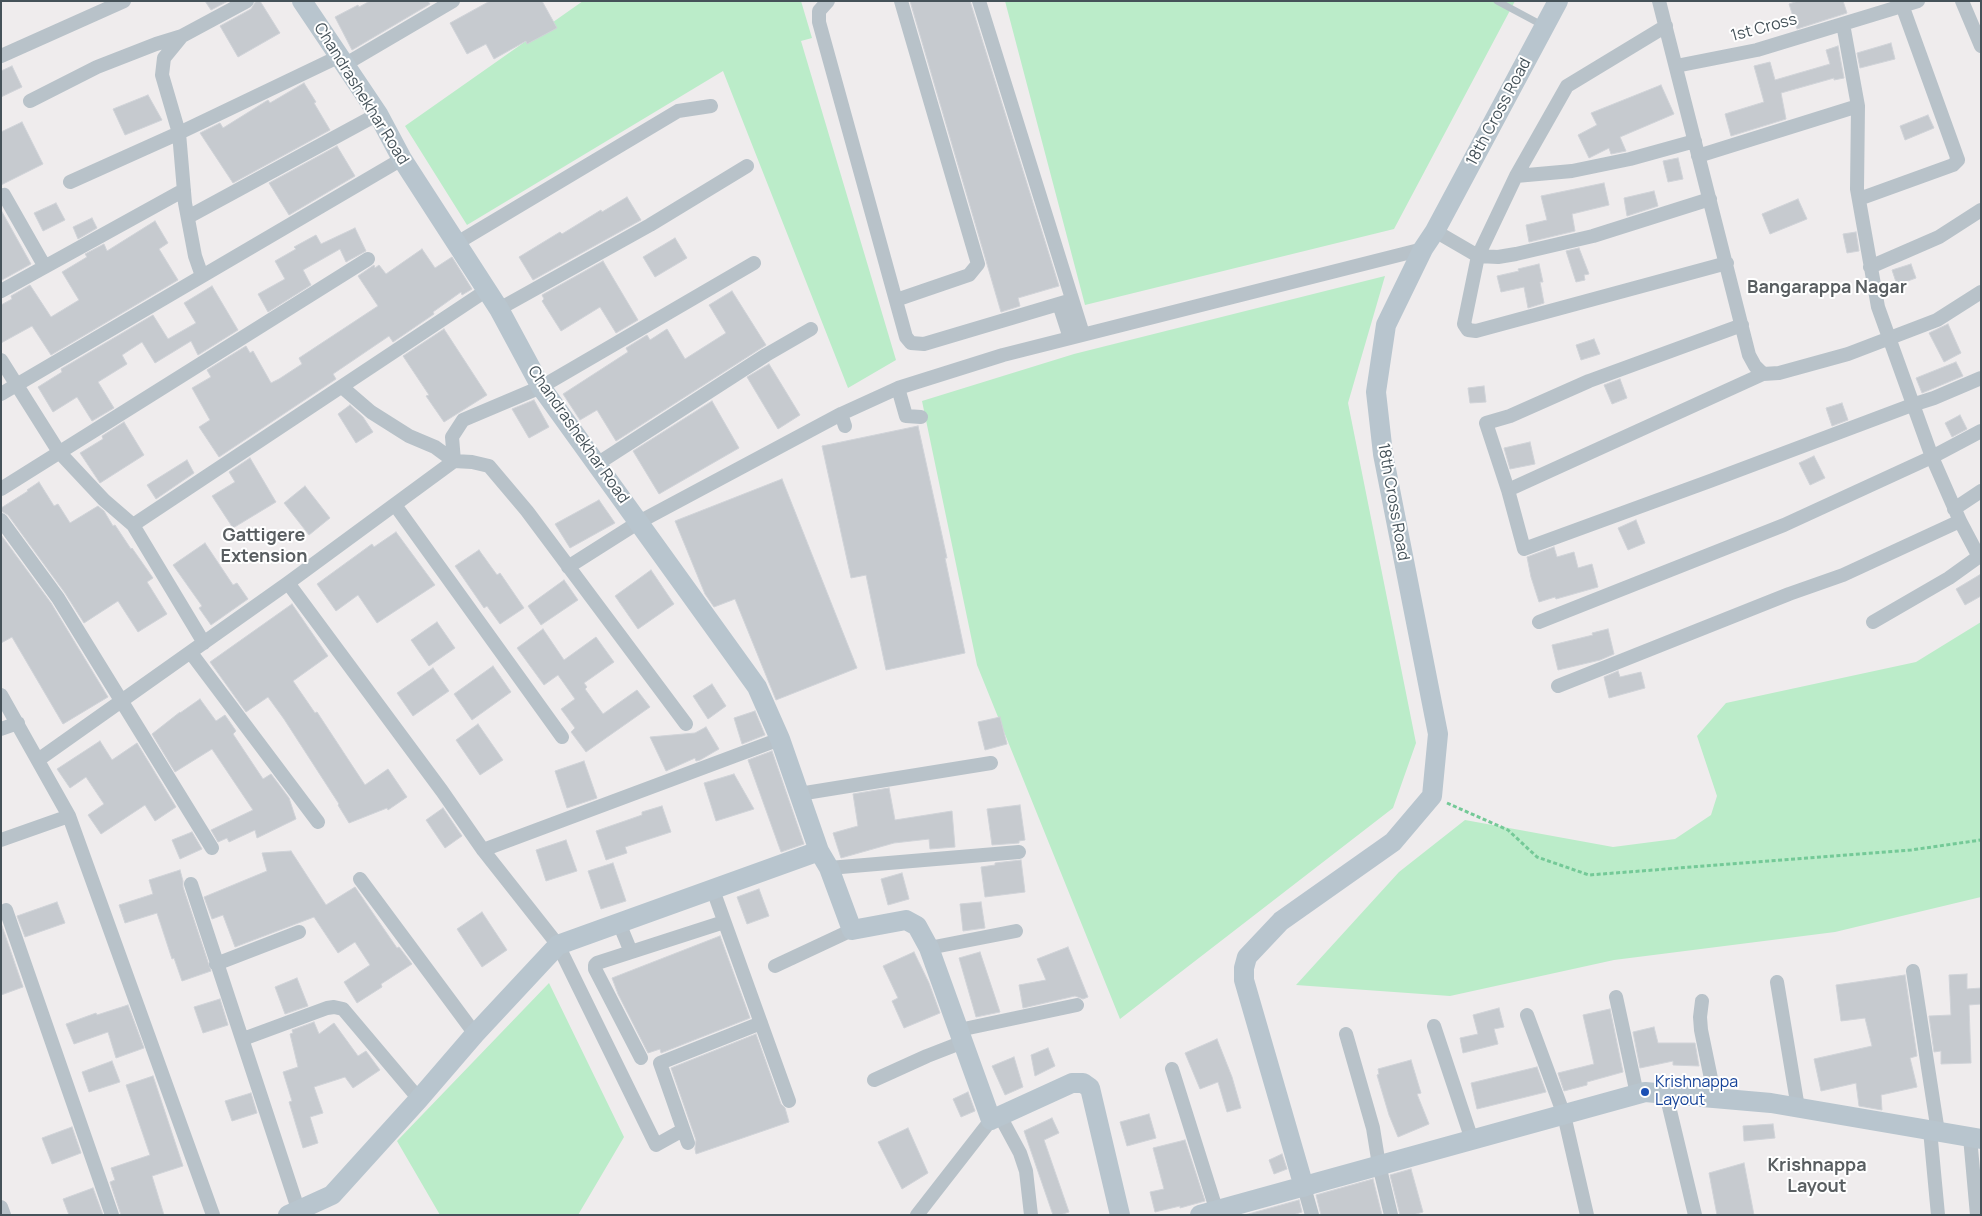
<!DOCTYPE html>
<html>
<head>
<meta charset="utf-8">
<style>
	body { margin:0 }
	#map { position:relative; width:1982px; height:1216px; overflow:hidden; background:#efeced; font-family:Manrope,sans-serif }
	canvas { display:block }
	.frame { position:absolute; inset:0; border:2px solid #455259; pointer-events:none }
</style>
</head>
<body>
<div id="map">
<canvas width="1982" height="1216"></canvas>
<div class="frame"></div>
</div>
<script>
const c = document.querySelector('canvas').getContext('2d');
c.lineJoin = 'round';
function paint(path, color) { c.fillStyle = color; c.fill(path, 'evenodd'); }
const shape = rows => new Path2D(rows.map(r => 'M' + r).join(''));
function strokePath(path, color, width, dash) { c.strokeStyle = color; c.lineWidth = width; c.lineCap = dash ? 'butt' : 'round'; c.setLineDash(dash || []); c.stroke(path); }
function label(font, color, halo, rows, align = 'center') {
  c.font = font + ' Manrope,sans-serif'; c.lineWidth = 4; c.setLineDash([]); c.textBaseline = 'middle'; c.strokeStyle = halo; c.fillStyle = color; for (const [text, x, y, turn = 0] of rows) {
    c.save(); c.translate(x, y); c.rotate((+turn || 0) * Math.PI / 180); c.textAlign = isNaN(turn) ? turn : align; if (halo) c.strokeText(text, 0, 0); c.fillText(text, 0, 0); c.restore();
  }
}
paint(shape([
	[583,1,801,1,812,38,801,41,896,360,848,388,723,71,467,225,405,126],
	[1005,1,1515,1,1394,229,1085,305],
	[1385,276,1348,403,1416,743,1393,808,1120,1019,977,665,922,401,1074,354],
	[1981,622,1981,897,1835,932,1614,960,1450,996,1296,985,1399,872,1465,820,1613,847,1675,839,1711,815,1717,796,1697,736,1726,703,1916,662],
	[549,983,624,1137,578,1215,440,1215,397,1141]
]), '#bbecc9');
const building = shape([
	[205,1,228,1,211,10,205,1],
	[256,1,260,1,280,33,238,57,220,26,251,9,256,1],
	[370,1,428,1,430,4,352,50,335,17,358,5,359,7,370,1],
	[490,1,542,1,557,28,527,44,526,41,494,59,486,44,467,54,450,23,490,1],
	[910,1,970,1,1059,286,1018,298,1020,306,1001,312,910,1],
	[1798,1,1843,1,1847,13,1797,29,1789,4,1798,1],
	[1891,43,1895,59,1860,68,1857,53,1891,43],
	[1838,46,1844,78,1834,80,1834,78,1781,93,1786,119,1731,136,1725,114,1764,102,1754,66,1770,62,1775,80,1830,64,1826,50,1838,46],
	[12,66,22,87,1,97,1,71,12,66],
	[304,83,316,102,314,103,330,130,233,183,200,133,220,123,223,128,268,100,270,103,304,83],
	[1661,85,1674,114,1620,137,1626,151,1611,154,1609,148,1589,158,1578,135,1597,125,1591,113,1661,85],
	[148,95,162,120,125,135,113,109,148,95],
	[1928,115,1934,128,1905,140,1900,126,1928,115],
	[22,122,43,164,1,185,1,132,22,122],
	[337,146,355,176,289,215,269,183,337,146],
	[1678,158,1683,179,1668,182,1663,161,1678,158],
	[1604,183,1609,205,1572,214,1575,231,1529,242,1526,225,1547,220,1541,196,1604,183],
	[1654,191,1658,206,1627,216,1624,198,1654,191],
	[627,197,641,220,533,280,519,257,560,232,562,234,601,210,602,212,627,197],
	[1798,199,1807,219,1770,234,1762,214,1798,199],
	[56,203,65,220,43,231,34,213,56,203],
	[1,210,31,264,2,280,1,279,1,210],
	[92,218,97,228,78,239,73,227,92,218],
	[155,221,168,243,159,249,178,280,51,355,32,326,1,343,1,305,12,299,11,296,30,285,51,317,79,300,62,272,87,257,85,254,104,244,107,251,155,221],
	[355,228,366,251,346,262,340,249,303,270,311,285,268,312,258,294,285,279,275,261,296,249,294,247,316,235,321,244,355,228],
	[1856,232,1859,251,1847,253,1843,234,1856,232],
	[675,238,687,258,655,277,643,257,675,238],
	[1579,248,1589,274,1584,275,1585,280,1576,282,1566,251,1579,248],
	[422,249,435,268,452,257,472,289,462,295,461,292,433,312,434,314,393,342,389,336,333,374,336,379,219,457,199,427,210,420,192,388,211,377,207,370,246,346,250,353,253,351,271,383,279,379,302,364,299,358,378,306,358,276,374,265,375,268,379,265,386,274,422,249],
	[603,261,638,320,616,333,600,307,561,331,542,301,544,299,542,295,603,261],
	[1539,264,1543,282,1540,282,1544,303,1528,308,1524,287,1501,292,1497,276,1519,271,1518,269,1539,264],
	[1911,264,1916,278,1897,285,1892,270,1911,264],
	[212,286,238,330,198,355,191,341,155,363,142,342,122,355,127,364,98,382,114,408,92,421,77,397,53,412,38,387,62,372,61,369,153,315,168,339,196,323,184,303,212,286],
	[732,291,766,345,616,441,597,410,580,420,563,394,628,352,626,348,647,335,650,340,667,329,685,359,726,333,709,305,732,291],
	[1948,324,1961,353,1944,362,1929,333,1948,324],
	[444,329,487,395,444,422,426,396,429,395,403,356,444,329],
	[1594,339,1600,354,1581,360,1576,345,1594,339],
	[1956,362,1963,376,1922,393,1916,378,1956,362],
	[769,364,800,415,778,429,747,377,769,364],
	[1620,379,1627,398,1612,404,1604,385,1620,379],
	[1484,386,1486,402,1470,403,1468,388,1484,386],
	[534,400,549,427,529,438,512,409,534,400],
	[712,401,739,448,659,494,633,451,712,401],
	[1842,403,1848,420,1832,426,1826,408,1842,403],
	[350,405,363,417,373,432,356,443,338,414,350,405],
	[1960,415,1967,429,1952,437,1945,423,1960,415],
	[124,422,144,455,100,483,80,453,103,439,102,436,124,422],
	[918,426,947,558,945,558,965,653,886,670,866,575,851,578,822,446,918,426],
	[1530,442,1535,464,1510,469,1504,448,1530,442],
	[1814,456,1825,478,1810,485,1799,463,1814,456],
	[250,458,276,502,233,528,212,496,235,482,229,472,250,458],
	[187,460,194,473,156,499,147,485,187,460],
	[782,479,857,668,776,700,735,599,714,607,705,594,675,521,782,479],
	[39,482,54,506,58,504,70,523,98,506,104,511,113,526,115,525,131,549,132,548,153,578,147,582,167,614,138,632,118,601,84,623,65,593,8,515,1,511,1,508,28,491,27,490,39,482],
	[305,486,330,518,309,535,284,503,305,486],
	[599,500,615,523,570,548,555,524,599,500],
	[1636,520,1645,543,1628,550,1618,528,1636,520],
	[396,532,435,585,377,623,358,595,336,611,317,584,372,544,374,547,396,532],
	[1,535,51,603,108,697,63,724,12,637,1,643,1,535],
	[205,543,233,585,237,583,248,599,211,625,199,608,202,606,173,565,205,543],
	[1554,547,1557,557,1574,552,1578,568,1592,564,1598,587,1556,599,1555,597,1539,602,1531,577,1527,557,1554,547],
	[479,550,497,575,500,573,524,608,500,624,487,606,484,608,455,566,479,550],
	[651,570,674,604,638,629,615,596,651,570],
	[1981,574,1981,596,1965,605,1956,589,1981,574],
	[564,580,578,600,541,625,528,606,564,580],
	[292,604,328,656,293,681,315,713,317,712,365,785,388,769,407,797,388,810,387,808,349,823,338,805,339,804,284,719,268,697,246,712,210,662,292,604],
	[437,622,455,648,429,666,411,640,437,622],
	[543,629,564,660,596,637,614,662,584,683,587,687,585,689,603,714,637,690,650,707,586,752,571,732,575,728,561,709,575,699,558,675,544,685,517,648,543,629],
	[1608,629,1614,654,1600,660,1558,670,1552,645,1593,635,1592,633,1608,629],
	[493,666,511,692,472,720,454,694,493,666],
	[433,668,449,691,413,716,397,693,433,668],
	[1618,671,1620,677,1641,672,1645,688,1609,698,1604,677,1618,671],
	[712,684,726,706,708,719,693,696,712,684],
	[200,699,216,721,225,715,236,731,233,734,263,779,271,774,289,798,296,819,257,838,255,830,229,842,227,838,218,842,211,830,253,810,212,749,175,772,152,734,180,712,180,713,200,699],
	[755,711,765,735,742,744,734,718,755,711],
	[1000,717,1007,744,985,750,978,722,1000,717],
	[478,724,503,760,480,775,456,740,478,724],
	[706,727,719,749,700,760,696,761,695,758,666,771,650,737,695,733,706,727],
	[100,741,112,760,137,743,176,807,155,821,145,805,101,834,88,815,104,804,86,777,70,788,57,769,100,741],
	[772,751,804,844,781,852,748,760,772,751],
	[584,761,597,798,567,808,555,771,584,761],
	[734,774,754,809,716,821,704,783,734,774],
	[889,788,895,820,952,811,955,847,930,849,929,839,894,843,841,858,833,833,858,826,853,794,889,788],
	[1020,805,1025,840,1019,841,1019,843,992,845,987,809,1020,805],
	[662,806,671,832,625,847,627,853,606,860,596,831,642,815,642,812,662,806],
	[443,808,462,836,445,848,426,820,443,808],
	[192,832,202,849,180,859,172,840,192,832],
	[566,840,577,871,546,881,536,850,566,840],
	[291,851,326,905,355,887,397,948,399,947,412,964,381,984,382,987,357,1003,344,982,370,965,355,942,338,953,314,917,235,947,223,915,212,919,204,897,267,871,262,853,291,851],
	[1021,860,1025,892,985,897,981,867,995,865,995,863,1021,860],
	[613,863,626,901,601,909,588,871,613,863],
	[180,870,183,881,183,887,211,971,182,981,174,958,172,959,157,913,125,923,119,905,153,894,149,880,180,870],
	[902,873,909,899,888,905,881,879,902,873],
	[759,889,769,916,747,924,737,897,759,889],
	[57,902,65,923,25,937,17,916,57,902],
	[981,902,985,928,963,931,960,904,981,902],
	[482,912,507,950,482,967,457,929,482,912],
	[1,923,23,987,1,995,1,923],
	[720,936,750,1018,661,1053,660,1049,648,1053,618,994,612,978,720,936],
	[1068,947,1088,997,1083,999,1075,996,1023,1008,1019,985,1046,980,1037,959,1068,947],
	[914,952,929,983,940,1013,904,1028,892,1001,898,998,883,966,914,952],
	[980,952,1000,1012,976,1017,959,958,980,952],
	[1967,974,1967,989,1981,988,1981,1004,1969,1005,1971,1063,1941,1064,1941,1051,1934,1052,1929,1016,1951,1015,1949,975,1967,974],
	[1905,975,1917,1056,1910,1058,1917,1087,1881,1095,1882,1110,1859,1106,1856,1083,1821,1091,1814,1059,1872,1046,1865,1018,1841,1021,1836,985,1905,975],
	[297,978,308,1006,285,1014,275,987,297,978],
	[220,999,228,1025,203,1033,194,1007,220,999],
	[128,1005,144,1048,116,1058,108,1032,74,1044,66,1024,96,1013,97,1015,128,1005],
	[1499,1008,1504,1027,1494,1029,1498,1044,1463,1053,1460,1038,1478,1034,1473,1015,1499,1008],
	[1610,1009,1623,1072,1587,1082,1587,1085,1564,1091,1558,1073,1594,1064,1583,1015,1610,1009],
	[314,1022,319,1034,334,1023,358,1056,366,1051,380,1070,353,1088,345,1077,314,1087,323,1113,310,1117,318,1143,303,1148,289,1102,292,1101,283,1072,298,1067,290,1034,293,1033,292,1030,314,1022],
	[1654,1027,1658,1043,1695,1043,1699,1066,1673,1065,1673,1061,1640,1068,1633,1032,1654,1027],
	[756,1034,781,1104,785,1108,789,1122,696,1154,695,1149,696,1140,671,1068,756,1034],
	[1217,1039,1232,1077,1241,1108,1227,1112,1218,1082,1200,1089,1185,1053,1217,1039],
	[1048,1048,1055,1066,1035,1076,1031,1055,1048,1048],
	[1014,1057,1023,1087,1005,1095,992,1066,1014,1057],
	[1411,1060,1421,1093,1417,1094,1429,1124,1398,1137,1389,1115,1377,1075,1379,1074,1378,1069,1411,1060],
	[112,1061,120,1082,89,1092,82,1072,112,1061],
	[1537,1067,1546,1092,1477,1109,1471,1083,1537,1067],
	[153,1076,183,1166,152,1176,164,1215,121,1215,110,1182,115,1180,111,1168,150,1155,126,1085,153,1076],
	[968,1092,975,1111,961,1117,953,1099,968,1092],
	[251,1093,257,1113,232,1121,225,1101,251,1093],
	[1149,1114,1156,1138,1127,1146,1120,1122,1149,1114],
	[1052,1118,1059,1133,1044,1140,1069,1212,1060,1215,1053,1215,1024,1131,1052,1118],
	[1773,1124,1775,1138,1744,1141,1743,1126,1773,1124],
	[72,1127,81,1153,52,1164,42,1138,72,1127],
	[908,1128,928,1173,902,1189,878,1142,908,1128],
	[1185,1140,1205,1201,1180,1208,1180,1206,1155,1212,1150,1192,1164,1189,1153,1148,1185,1140],
	[1282,1154,1287,1169,1274,1174,1269,1160,1282,1154],
	[1744,1163,1754,1215,1717,1215,1709,1173,1744,1163],
	[1411,1169,1423,1212,1413,1215,1400,1215,1390,1175,1411,1169],
	[1373,1179,1382,1215,1321,1215,1316,1195,1373,1179],
	[93,1188,103,1215,69,1215,63,1199,93,1188],
	[1299,1200,1302,1212,1293,1215,1245,1215,1299,1200]
]);
paint(building, '#c6cacf');
strokePath(building, '#d0d3d8', 1);
strokePath(shape([
	[1447,803,1508,830,1537,857,1589,875,1911,850,1981,840]
]), '#74c997', 3, [4, 2.5]);
strokePath(shape([
	[1497,1,1542,25]
]), '#b8c2c9', 7);
strokePath(shape([
	[828,1,819,11,819,22,906,337,911,343,924,344,1072,300],
	[979,1,1083,334],
	[1659,1,1749,355,1755,366,1763,374,1779,373,1848,354,1937,320,1981,292],
	[1962,1,1981,46],
	[1843,24,1858,106,1857,189,1878,307,1932,457,1960,521,1979,557],
	[1666,26,1567,86,1516,176,1478,256,1464,324,1468,330,1476,331,1727,263],
	[1,56,124,1],
	[344,65,453,1],
	[1676,66,1757,50,1918,1],
	[30,101,97,67,156,44,182,36],
	[1698,156,1858,106],
	[1516,176,1572,171,1630,159,1695,141],
	[70,182,179,133,162,75,164,58,182,36,247,1],
	[1,196,4,195,45,267],
	[1859,199,1953,165,1958,160,1902,5],
	[188,217,378,114],
	[1435,231,1478,256,1498,257,1516,254,1593,236,1710,199],
	[457,243,678,111,711,106],
	[1870,267,1939,237,1981,210],
	[202,276,195,256,185,203,179,133,338,57],
	[1,291,184,190],
	[896,300,969,275,978,264,901,1],
	[1059,304,1070,338],
	[499,309,650,225,747,166],
	[1742,325,1589,381,1510,416,1486,423,1508,490,1524,549,1710,481,1912,405,1934,398,1981,378],
	[1,360,59,452,104,500,133,525,204,643],
	[342,387,371,412,409,436,435,447,454,461,472,462,489,466,527,511,686,724],
	[898,388,906,416,921,417],
	[1,394,402,159],
	[841,414,845,426],
	[597,464,766,355,811,329],
	[1,489,368,259],
	[1508,490,1763,374],
	[395,505,562,737],
	[1954,509,1981,491],
	[1,520,58,598,212,848],
	[133,525,487,290],
	[568,567,639,522,841,414,898,388,1003,355,1423,249],
	[288,583,442,791,483,850,558,945,656,1145,683,1130],
	[1539,622,1784,525,1932,457,1981,431],
	[1873,622,1949,578,1981,555],
	[191,653,318,822],
	[1558,686,1789,594,1843,575,1960,521],
	[1,695,69,816,213,1215],
	[1,729,18,723],
	[38,760,288,583,454,461,452,437,463,420,541,387,754,263],
	[799,794,991,763],
	[1,840,69,816],
	[483,850,780,739],
	[829,868,1019,852],
	[360,879,475,1034],
	[191,884,300,1215],
	[713,890,789,1101],
	[6,910,112,1215],
	[619,923,631,952],
	[929,948,1016,931],
	[216,964,299,932],
	[775,966,852,930],
	[1913,971,1938,1132],
	[1777,982,1798,1108],
	[1616,997,1637,1094],
	[1702,1001,1700,1017,1701,1030,1715,1098],
	[1527,1015,1564,1115,1587,1215],
	[1434,1026,1472,1140],
	[959,1030,1077,1005],
	[1346,1034,1373,1128,1379,1165,1391,1215],
	[243,1039,327,1008,334,1007,343,1009,419,1099],
	[641,1058,595,969,595,965,597,963,724,922],
	[1172,1069,1218,1215],
	[874,1080,927,1056,963,1042],
	[1666,1094,1695,1215],
	[1000,1116,1020,1153,1026,1171,1031,1215],
	[1930,1130,1938,1215],
	[1970,1137,1977,1215],
	[688,1143,660,1063,761,1023],
	[1304,1187,1312,1215],
	[1,1207,4,1215],
	[917,1215,991,1120]
]), '#b8c2c9', 14);
strokePath(shape([
	[302,1,378,114,402,159,499,309,541,387,757,687,780,739,819,851],
	[1304,1187,1244,980,1244,968,1247,957,1281,921,1393,842,1432,796,1438,734,1383,454,1376,392,1386,325,1423,249,1435,231,1558,1],
	[288,1215,332,1195,419,1099,475,1034,558,945,819,851,829,868,852,930,906,920,917,926,929,948,991,1120,1072,1083,1083,1083,1090,1088,1120,1215],
	[1200,1215,1645,1092,1771,1103,1981,1139]
]), '#b8c5ce', 20);
for (const [x, y, r, color] of [
	[1645,1092,5,"#1a4fb4"]
]) { const dot = new Path2D(); dot.arc(x, y, r, 0, 2 * Math.PI); c.fillStyle = color; c.fill(dot); strokePath(dot, '#fff', 2); }
label('16px', '#455259', '#fff', [
	["1st Cross",1764,28,-15],
	["Chandrashekhar Road",361,94,58],
	["18th Cross Road",1499,112,-62],
	["Chandrashekhar Road",578,435,55],
	["18th Cross Road",1393,502,80]
]);
label('16px', '#164399', '#fff', [
	["Krishnappa",1655,1083],
	["Layout",1655,1101]
], 'left');
label('bold 18px', '#595e61', '#fff', [
	["Bangarappa Nagar",1827,288],
	["Gattigere",264,536],
	["Extension",264,557],
	["Krishnappa",1817,1166],
	["Layout",1817,1187]
]);
</script>
</body>
</html>
